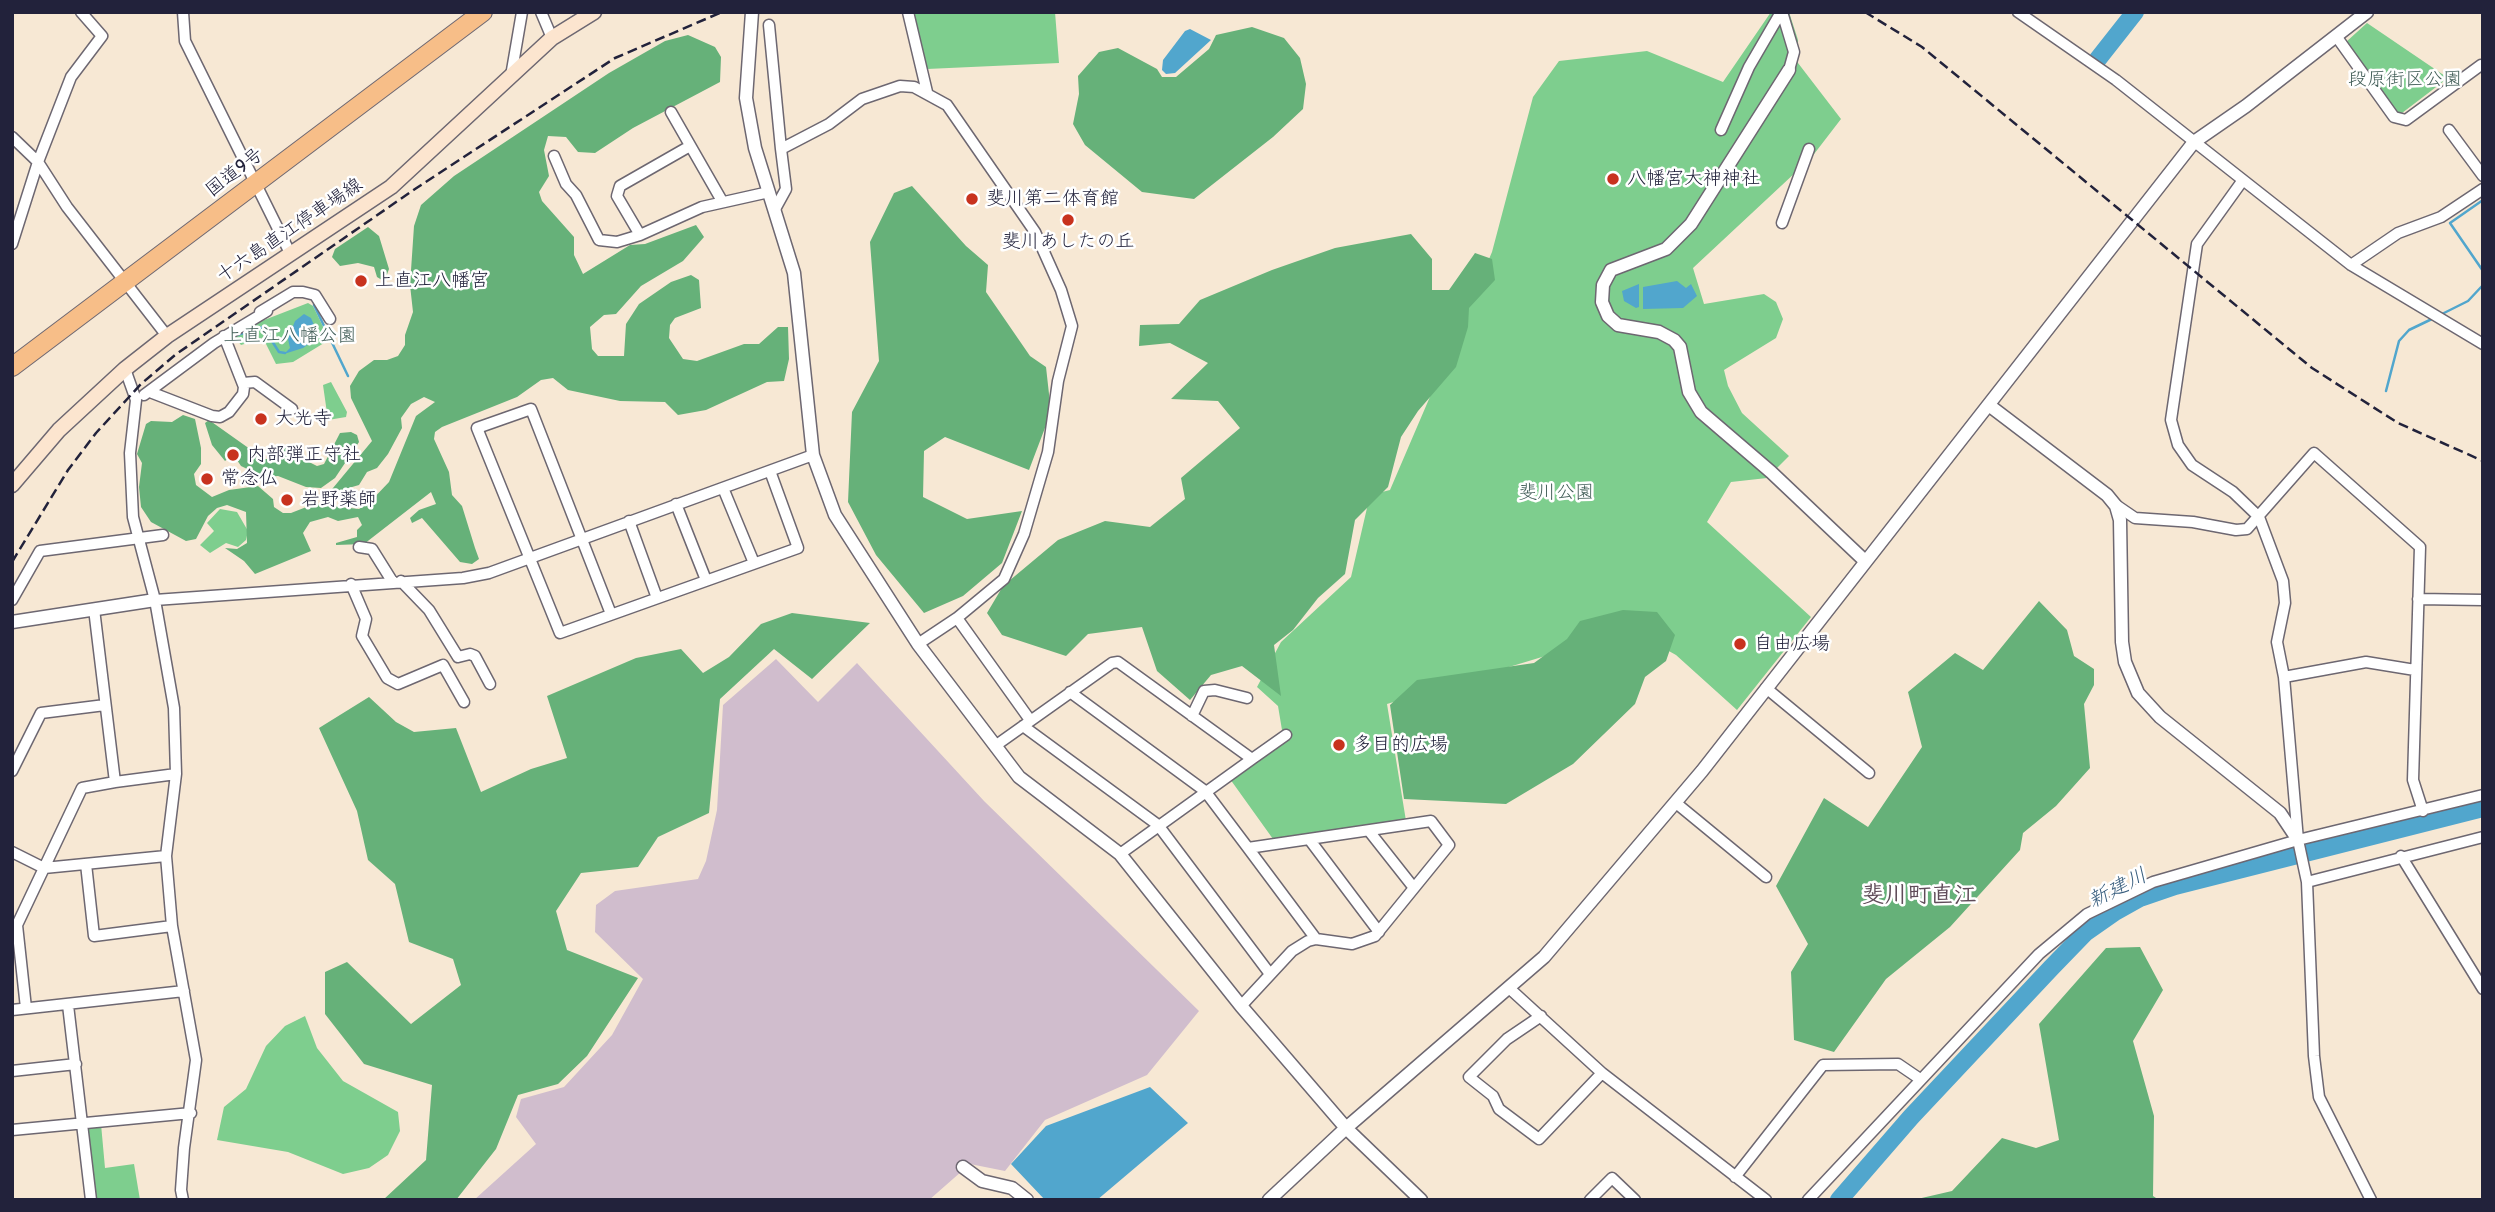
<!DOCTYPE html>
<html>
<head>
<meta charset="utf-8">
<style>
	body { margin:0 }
	#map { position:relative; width:2495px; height:1212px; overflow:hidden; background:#f7e8d4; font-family:Pangolin,sans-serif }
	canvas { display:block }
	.frame { position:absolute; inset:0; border:14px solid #22223b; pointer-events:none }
</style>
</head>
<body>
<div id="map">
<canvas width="2495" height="1212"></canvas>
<div class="frame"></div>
</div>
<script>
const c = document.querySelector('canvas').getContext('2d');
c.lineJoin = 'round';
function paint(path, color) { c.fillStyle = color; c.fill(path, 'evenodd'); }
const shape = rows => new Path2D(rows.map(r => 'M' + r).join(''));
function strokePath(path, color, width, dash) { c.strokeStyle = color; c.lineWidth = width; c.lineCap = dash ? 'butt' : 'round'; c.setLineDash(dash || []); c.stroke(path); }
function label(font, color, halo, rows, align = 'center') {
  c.font = font + ' Pangolin,"Klee One",sans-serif'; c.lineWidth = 5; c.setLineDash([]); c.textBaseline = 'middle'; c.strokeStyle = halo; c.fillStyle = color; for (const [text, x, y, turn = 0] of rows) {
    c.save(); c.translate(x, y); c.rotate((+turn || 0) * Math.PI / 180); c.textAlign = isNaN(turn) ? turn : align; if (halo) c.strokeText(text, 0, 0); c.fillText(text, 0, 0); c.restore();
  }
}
paint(shape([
	[776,659,818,702,857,663,984,801,1199,1011,1147,1075,1045,1120,1005,1171,970,1164,929,1200,474,1200,536,1144,516,1117,521,1099,564,1087,612,1035,643,979,595,932,596,905,615,891,698,879,706,861,717,810,723,705]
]), '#d0bdcd');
paint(shape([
	[912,12,1055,12,1059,63,927,69],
	[1771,12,1789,12,1798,40,1798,63,1841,119,1811,158,1693,268,1704,304,1764,294,1776,302,1783,319,1776,338,1724,370,1728,386,1742,413,1789,456,1767,478,1731,482,1707,522,1811,617,1737,710,1676,655,1631,630,1387,704,1406,821,1273,839,1230,779,1284,742,1278,706,1257,687,1281,642,1351,577,1370,495,1390,490,1492,252,1533,97,1559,61,1647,51,1723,82],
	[2367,23,2448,78,2402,113,2397,112,2346,42],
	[308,303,313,306,327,335,324,343,293,362,276,364,263,338,241,345,233,335,241,329],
	[331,382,347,412,346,417,328,420,323,385],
	[220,509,237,512,248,531,246,540,238,547,226,543,210,553,200,545,214,531,207,523],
	[305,1016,317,1048,343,1081,398,1112,400,1131,388,1155,369,1168,343,1174,288,1152,217,1140,224,1107,246,1089,266,1046,285,1026],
	[101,1124,105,1168,134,1164,140,1200,94,1200,87,1127]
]), '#7ece8e');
paint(shape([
	[1252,27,1284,38,1300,58,1306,84,1303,109,1273,137,1194,199,1142,192,1085,145,1073,124,1079,94,1078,76,1099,52,1118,48,1157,69,1162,77,1176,77,1209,49,1216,35],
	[688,35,715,47,721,57,720,82,633,128,595,153,578,152,566,137,548,136,544,150,549,176,539,192,542,201,574,237,574,255,583,274,630,245,645,244,696,225,704,237,683,261,641,286,616,314,604,315,590,327,592,349,598,356,624,356,626,324,639,304,671,282,691,275,699,280,701,308,675,318,670,325,669,338,683,359,697,361,744,344,759,344,778,327,788,327,789,359,784,381,767,382,706,410,678,415,665,402,620,401,568,390,553,378,541,380,517,397,442,427,435,432,434,439,449,472,452,495,462,506,475,548,479,559,472,564,460,562,422,518,412,523,410,518,419,510,436,504,431,492,364,544,336,545,336,543,357,537,357,530,362,525,358,517,338,521,328,517,310,522,303,533,311,551,255,574,244,561,225,548,237,549,247,543,246,512,227,505,217,508,208,516,196,539,186,541,151,522,141,507,139,487,142,463,137,454,146,424,151,421,172,422,183,415,195,419,201,448,201,464,194,474,196,485,212,497,229,490,258,486,273,499,274,507,283,513,291,513,314,504,359,509,369,503,389,482,416,416,435,402,424,397,411,404,401,418,402,428,388,454,377,468,367,472,359,485,328,494,372,441,351,398,350,386,359,371,374,360,387,360,398,356,405,345,405,335,413,312,410,285,414,226,421,205,454,176,609,73,665,41],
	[912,186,966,246,988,265,986,292,1030,356,1046,367,1051,412,1029,470,945,437,924,451,923,497,967,519,1022,511,1002,563,963,596,924,613,876,555,848,502,852,412,879,361,870,242,894,193],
	[368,227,379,236,389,269,386,277,382,280,377,277,374,267,358,263,340,266,332,257,335,249],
	[1411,234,1432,259,1432,290,1449,290,1475,253,1492,259,1495,280,1469,308,1468,327,1456,367,1418,411,1401,437,1388,487,1355,520,1345,574,1318,598,1293,630,1274,645,1281,696,1242,666,1211,675,1190,700,1157,671,1142,627,1088,634,1066,656,1002,635,987,613,1003,586,1058,540,1105,521,1150,527,1185,499,1181,478,1240,428,1218,401,1171,399,1208,363,1170,343,1139,346,1140,325,1179,324,1200,300,1272,270,1335,248],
	[209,420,264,459,270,459,277,445,286,445,287,451,317,466,324,464,340,433,351,432,357,435,359,442,335,478,321,488,306,487,278,476,264,477,241,466,233,454,225,461,212,445,205,423],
	[2039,601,2067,630,2074,656,2094,669,2094,685,2084,704,2090,768,2056,806,2023,833,2020,850,1950,927,1886,979,1834,1052,1794,1040,1791,972,1808,944,1776,886,1824,798,1868,827,1922,747,1908,692,1955,653,1983,670],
	[1623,610,1657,612,1675,635,1666,661,1645,677,1635,704,1573,764,1506,804,1404,799,1390,705,1417,680,1534,663,1567,639,1580,621],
	[792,613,870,623,812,679,774,649,720,699,709,813,658,837,638,867,581,873,556,911,567,950,638,978,587,1056,558,1084,518,1095,496,1149,456,1200,383,1200,426,1160,432,1085,364,1064,325,1014,325,972,347,962,411,1024,461,985,453,959,409,942,395,884,368,860,357,811,319,728,369,697,396,722,414,732,456,728,481,792,531,769,567,758,547,696,636,658,681,649,703,673,729,657,761,624],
	[2140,947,2163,990,2133,1041,2154,1116,2153,1196,2159,1200,1913,1200,1952,1191,2002,1138,2036,1148,2059,1140,2039,1024,2106,948]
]), '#66b179');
paint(shape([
	[1190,29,1211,40,1175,73,1166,74,1162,70,1163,60,1185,31],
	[1677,281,1686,288,1691,284,1697,296,1683,308,1643,309,1643,287],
	[1639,284,1639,307,1636,308,1624,301,1622,291],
	[304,314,311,318,314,325,313,341,303,348,284,354,290,348,288,339,295,321],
	[1150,1087,1188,1123,1097,1200,1045,1200,1011,1164,1046,1126]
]), '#51a6cd');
strokePath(shape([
	[2483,200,2450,223,2483,271],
	[314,305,348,376],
	[2440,315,2468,301,2483,285],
	[237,335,263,327,279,352,285,353],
	[2386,391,2399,341,2409,330,2434,318]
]), '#51a6cd', 2.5);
strokePath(shape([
	[2098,59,2135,12],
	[1839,1200,1911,1117,2051,968,2085,933,2115,912,2140,898,2175,886,2483,808]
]), '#51a6cd', 18);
const minor = shape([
	[183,12,185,41,291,255],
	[541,12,552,38],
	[908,12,927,92],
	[1782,12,1794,52,1789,70],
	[2018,12,2116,80,2351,265,2483,344],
	[769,25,781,149],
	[2336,36,2394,117,2406,120,2481,65],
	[511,76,522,12],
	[671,112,722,201],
	[1721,130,1749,67,1781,12],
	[2449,130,2483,176],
	[12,137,38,162,67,207,167,336],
	[690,146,620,186,617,196,640,235,702,207,769,192],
	[554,156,566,184,576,195,599,240,617,242,640,235],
	[2243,180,2197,244,2171,420,2178,445,2192,465,2233,492,2259,517,2283,581,2285,603,2277,642,2284,677,2298,840,2307,882,2314,1056,2319,1097,2371,1200],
	[775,209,786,189,781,149,829,124,862,99,900,86,914,87,947,105,1035,232,1061,290,1072,326,1058,381,1048,452,1024,534,1004,579,957,618,918,644],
	[1782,223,1809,149],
	[12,244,38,162,71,77,102,36,81,12],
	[2351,265,2398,233,2441,217,2483,189],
	[260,312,293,292,303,292,315,295,330,319],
	[125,369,136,400,130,453,133,517,155,600,174,708,176,774,166,856,172,926,196,1060,184,1148,181,1190,183,1200],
	[243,383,255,382,292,409],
	[150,392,212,416,220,417,229,412,243,394,244,387,224,336],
	[144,395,214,343,267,311],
	[723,488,754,563],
	[676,504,706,580],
	[2116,505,2135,518,2193,522,2236,530,2247,529,2314,453,2420,547,2413,780,2423,811],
	[629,521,657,598],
	[359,547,372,549,392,581],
	[401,581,429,610,458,657,470,654,475,656,490,684],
	[351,584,366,619,362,636,387,678,398,684,443,665,464,702],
	[2418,599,2483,600],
	[12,600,40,551,163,535],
	[155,600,463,578,489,573,813,455],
	[611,614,531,409,477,428,560,633,798,548,770,471],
	[957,618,1030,720],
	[2284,677,2366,662,2415,670],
	[1766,688,1869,773],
	[1070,692,1205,791,1248,848,1431,821,1449,845,1375,936,1352,944,1316,939,1308,941,1292,951,1241,1006],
	[1192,716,1204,691,1215,690,1247,698],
	[1023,726,1158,825,1270,974],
	[995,746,1112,663,1118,662,1252,759,1120,854],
	[1252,759,1286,735],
	[12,771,41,713,105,705],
	[115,782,176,774],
	[1676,803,1766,877],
	[1369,831,1414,888],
	[1309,839,1379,932],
	[1248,848,1316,939],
	[12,852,44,868,166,856],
	[2401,856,2483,989],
	[86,864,94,936,172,926],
	[2307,882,2483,837],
	[1509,988,1602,1073,1766,1200],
	[68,1005,91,1200],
	[26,1008,17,925,82,788,115,782,94,609],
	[12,1010,184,991],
	[1541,1016,1507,1039,1469,1077,1493,1096,1499,1109,1539,1139,1602,1073],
	[12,1071,76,1064],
	[12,1130,191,1113],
	[1735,1177,1823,1065,1898,1064,1920,1079],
	[1590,1200,1612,1178,1635,1200],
	[1808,1200,2039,954,2087,914,2153,882,2298,840,2483,795]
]);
const tertiary = shape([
	[752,12,746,98,755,148,794,273,813,455,835,515,918,644,1019,777,1120,854,1241,1006,1346,1128,1421,1200],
	[1789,70,1691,224,1666,249,1611,270,1603,285,1602,302,1608,316,1618,325,1659,332,1674,340,1680,347,1689,392,1701,412,1771,472,1865,561],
	[1990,406,2107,495,2116,506,2120,520,2122,642,2125,662,2138,693,2160,717,2280,813,2298,840],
	[12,622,155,600],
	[963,1167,982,1181,1012,1188,1027,1200],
	[1269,1200,1346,1128,1544,957,1702,771,2194,142,2246,106,2367,12]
]);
const secondary = shape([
	[12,485,59,430,125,369,167,336,391,187,552,38,594,12]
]);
const trunk = shape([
	[12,367,483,12]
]);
strokePath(minor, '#6d6771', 13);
strokePath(tertiary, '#6d6771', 15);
strokePath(secondary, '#6d6771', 17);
strokePath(trunk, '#6d6771', 20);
strokePath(minor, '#fff', 10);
strokePath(tertiary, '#fff', 12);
strokePath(secondary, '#fce5cf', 14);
strokePath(trunk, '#f7be88', 18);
strokePath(shape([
	[1865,12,1922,47,2312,368,2398,423,2483,461],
	[12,562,68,470,96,433,141,384,175,355,415,189,615,58,722,12]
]), '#22223b', 2.5, [10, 5]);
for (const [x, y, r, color] of [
	[1613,179,7,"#c8321e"],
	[972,199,7,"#c8321e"],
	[1068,220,7,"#c8321e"],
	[361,281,7,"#c8321e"],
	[261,419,7,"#c8321e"],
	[233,455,7,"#c8321e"],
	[207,479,7,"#c8321e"],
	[287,500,7,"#c8321e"],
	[1740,644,7,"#c8321e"],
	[1339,745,7,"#c8321e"]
]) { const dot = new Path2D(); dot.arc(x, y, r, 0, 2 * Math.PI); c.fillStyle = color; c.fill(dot); strokePath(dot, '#fff', 2.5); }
label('19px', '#425e58', '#fff', [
	["段原街区公園",2405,80],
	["上直江八幡公園",290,336],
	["斐川公園",1556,493]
]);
label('19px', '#22223b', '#fff', [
	["国道9号",235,173,-38],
	["十六島直江停車場線",290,231,-34]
]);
label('19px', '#22223b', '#fff', [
	["八幡宮大神神社",1627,179],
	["斐川第二体育館",986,199],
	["斐川あしたの丘",1068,242,"center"],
	["上直江八幡宮",375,281],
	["大光寺",275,419],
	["内部弾正守社",247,455],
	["常念仏",221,479],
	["岩野薬師",301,500],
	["自由広場",1754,644],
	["多目的広場",1353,745]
], 'left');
label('italic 21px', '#375d7d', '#fff', [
	["新建川",2118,889,-27]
]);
label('bold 23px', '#5f4c59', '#fff', [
	["斐川町直江",1919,896]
]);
</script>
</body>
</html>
